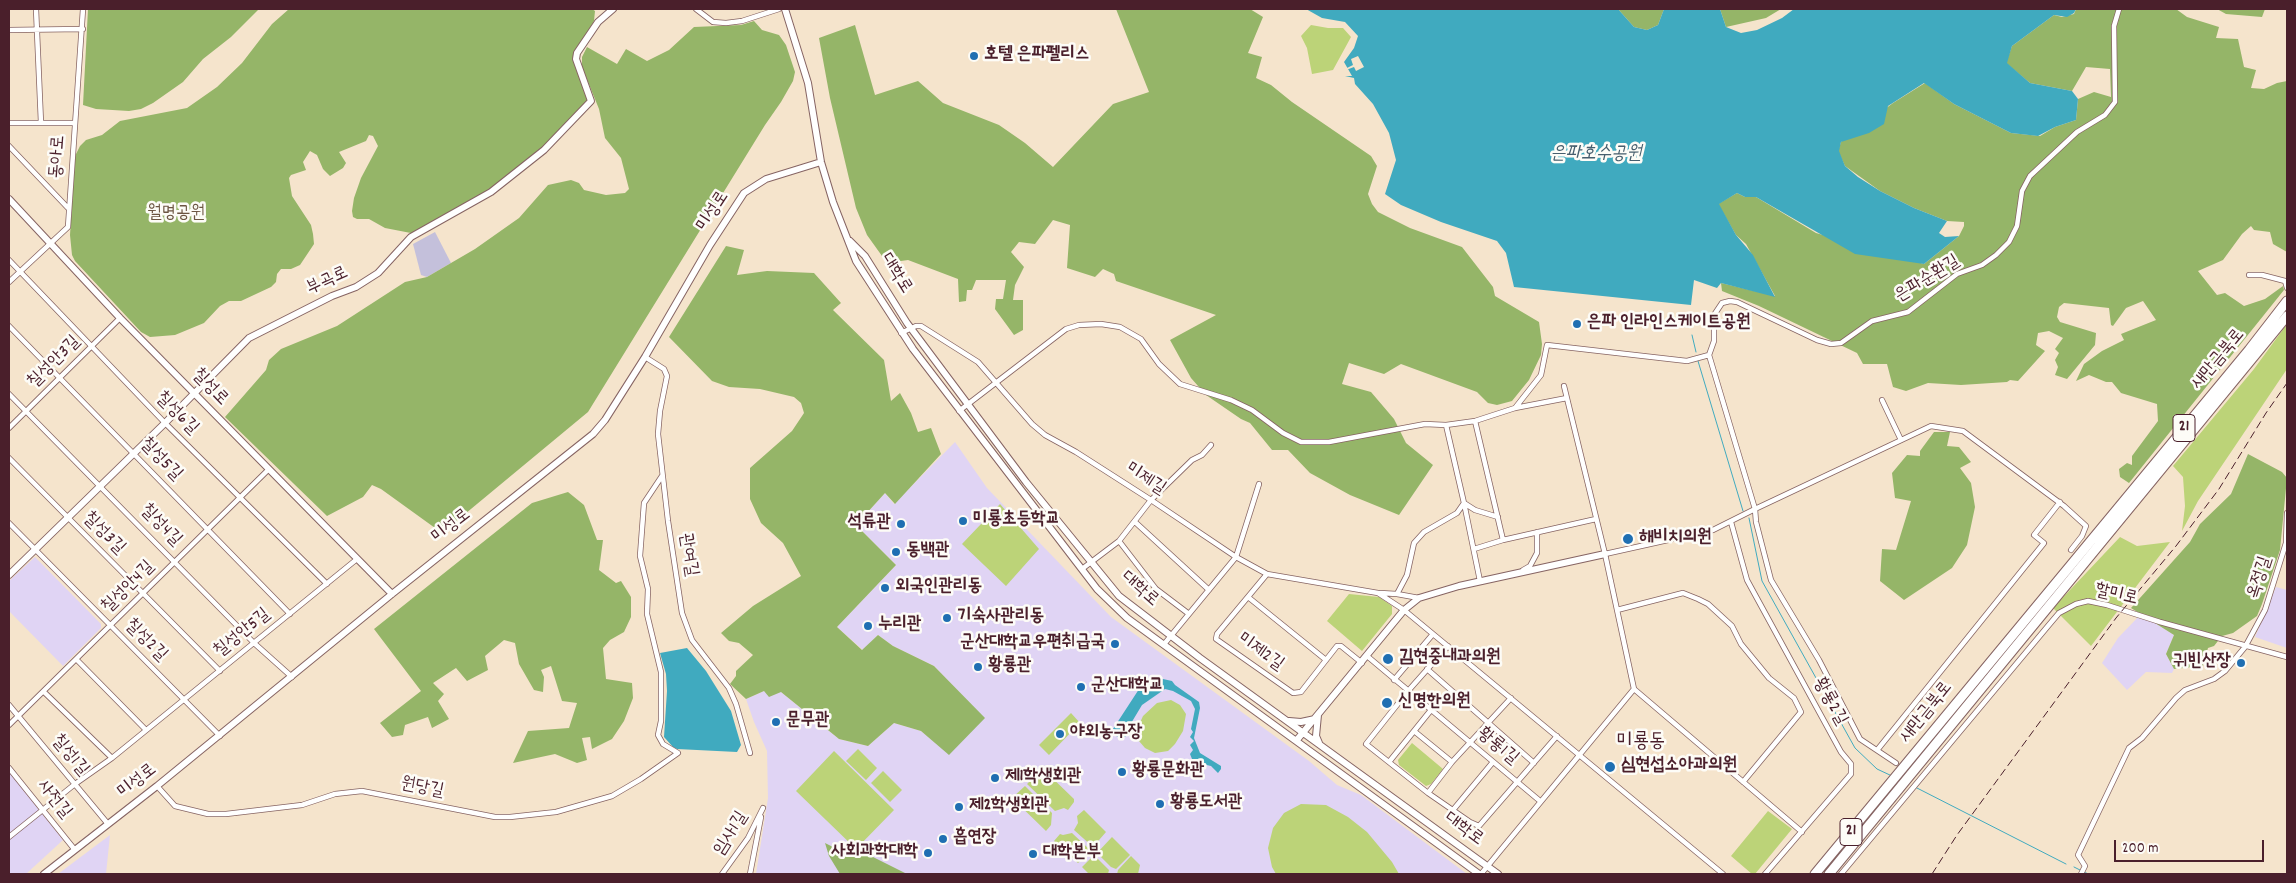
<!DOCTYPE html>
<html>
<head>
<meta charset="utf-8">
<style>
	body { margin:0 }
	#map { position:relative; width:2296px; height:883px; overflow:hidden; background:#f5e4cc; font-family:Dekko,sans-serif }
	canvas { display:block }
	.frame { position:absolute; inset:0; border:10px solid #4a1f2b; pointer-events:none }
	.scale { position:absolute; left:2114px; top:840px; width:150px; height:22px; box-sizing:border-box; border:2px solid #4a1f2b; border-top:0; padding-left:6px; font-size:15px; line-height:18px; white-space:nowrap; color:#4a1f2b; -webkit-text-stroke:4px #fdfcf7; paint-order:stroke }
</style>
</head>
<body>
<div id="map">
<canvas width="2296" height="883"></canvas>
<div class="frame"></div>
<div class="scale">200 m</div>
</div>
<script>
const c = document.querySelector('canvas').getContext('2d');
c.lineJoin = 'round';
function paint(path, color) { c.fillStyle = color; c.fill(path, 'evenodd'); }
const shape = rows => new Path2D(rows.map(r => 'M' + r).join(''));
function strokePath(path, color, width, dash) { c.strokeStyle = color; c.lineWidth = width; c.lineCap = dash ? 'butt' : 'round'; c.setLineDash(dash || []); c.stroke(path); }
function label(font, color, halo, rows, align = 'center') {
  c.font = font + ' Dekko,"Poor Story",sans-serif'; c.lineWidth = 5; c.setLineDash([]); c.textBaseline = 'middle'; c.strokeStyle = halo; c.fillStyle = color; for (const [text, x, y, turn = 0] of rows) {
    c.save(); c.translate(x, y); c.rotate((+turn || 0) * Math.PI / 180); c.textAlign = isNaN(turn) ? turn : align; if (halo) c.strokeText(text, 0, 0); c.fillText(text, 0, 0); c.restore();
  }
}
paint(shape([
	[955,442,987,488,1111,617,1309,761,1337,785,1361,795,1467,874,756,874,768,798,767,751,754,722,746,699,764,691,781,692,839,739,868,746,894,723,921,731,949,754,984,718,934,666,893,646,878,635,863,650,837,627,896,565,856,525,885,493,894,504],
	[35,557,101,624,101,628,63,666,9,611,9,581],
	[2276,587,2287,590,2287,648,2255,637],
	[2141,614,2174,635,2166,654,2174,669,2172,673,2146,672,2127,690,2102,663,2118,638],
	[9,772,63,840,26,874,9,874],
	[110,835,106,874,58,874]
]), '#e0d4f4');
paint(shape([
	[435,232,451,263,427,277,421,275,413,244]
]), '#c4c0db');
paint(shape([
	[1311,25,1328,28,1343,28,1351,37,1333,70,1312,74,1307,48,1301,36],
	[2287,324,2287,369,2198,501,2182,531,2185,506,2183,477,2173,466,2254,369],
	[1000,504,1039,549,1006,586,962,544],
	[2120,537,2137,546,2170,542,2091,646,2053,608],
	[1349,594,1379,597,1392,606,1392,614,1362,651,1327,621],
	[1171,700,1180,705,1186,714,1183,731,1175,744,1168,751,1155,753,1145,748,1139,741,1138,727,1143,716,1157,703],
	[1071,713,1080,723,1049,755,1039,745],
	[1412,743,1443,769,1431,784,1426,786,1399,765,1398,760],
	[858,749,877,768,866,780,846,761],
	[834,751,894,810,856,849,796,791],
	[1041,770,1044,770,1074,799,1074,802,1068,810,1064,808,1055,811,1027,784],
	[883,771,902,790,890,802,871,783],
	[1025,786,1052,813,1051,825,1046,831,1012,798],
	[1301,804,1326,805,1348,817,1367,832,1392,862,1399,874,1276,874,1272,867,1268,848,1273,828,1284,813],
	[1084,810,1106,832,1093,847,1074,830,1078,823,1077,816],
	[1768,811,1792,829,1755,874,1752,874,1731,856],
	[1072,833,1089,849,1090,851,1078,863,1054,841,1060,834,1063,835],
	[1112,837,1130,855,1116,869,1111,867,1097,853],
	[1094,855,1109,870,1108,874,1089,874,1082,867],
	[1131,856,1140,865,1138,874,1117,874,1118,870]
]), '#bcd378');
paint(shape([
	[88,9,259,9,231,37,203,59,183,82,153,103,141,109,129,111,96,109,83,105],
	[289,9,592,9,595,11,594,21,575,54,574,63,588,99,586,105,543,149,482,196,416,234,385,228,369,219,357,219,353,217,352,211,354,198,361,178,378,146,373,136,369,135,366,141,339,152,346,163,343,168,330,176,323,169,317,155,310,151,303,162,306,170,291,175,289,178,292,196,311,225,313,234,314,244,300,265,291,269,281,269,277,274,276,282,271,287,241,301,229,301,220,306,204,323,175,335,150,337,141,332,75,261,72,255,70,235,75,156,80,146,86,140,102,135,120,121,187,108,217,87,242,63,272,24],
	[1116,9,1250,9,1263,17,1248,53,1262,57,1256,78,1271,85,1292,102,1371,156,1377,166,1368,194,1372,204,1378,212,1410,228,1462,247,1493,287,1495,296,1539,322,1542,344,1541,355,1529,380,1512,401,1497,405,1488,403,1477,392,1401,364,1384,374,1349,363,1342,384,1371,392,1394,419,1406,443,1433,465,1399,515,1350,495,1310,473,1288,450,1272,450,1250,423,1241,419,1206,395,1191,378,1170,340,1216,315,1116,281,1114,274,1103,269,1095,277,1067,268,1070,225,1053,220,1035,244,1019,242,1011,252,1024,267,1015,285,1013,300,1023,300,1023,330,1014,335,995,309,996,299,1003,299,1006,280,976,280,972,290,967,290,966,301,959,302,958,279,908,260,887,263,867,235,856,208,830,98,819,38,855,25,875,95,918,81,943,103,999,125,1025,143,1053,167,1113,104,1149,92],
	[1618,9,1664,9,1658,25,1647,30,1634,27],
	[1720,9,1781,9,1766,18,1726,27],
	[2076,9,2176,9,2187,17,2219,27,2216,38,2238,39,2244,67,2256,70,2251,88,2264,89,2277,83,2287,81,2287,252,2273,244,2270,232,2254,230,2251,226,2242,234,2223,260,2198,271,2217,295,2225,293,2244,306,2265,299,2283,286,2284,290,2129,483,2120,477,2119,469,2127,463,2132,465,2132,456,2158,421,2157,404,2121,393,2112,382,2106,382,2089,375,2076,381,2084,364,2102,351,2124,340,2121,334,2156,320,2143,301,2126,308,2113,326,2111,325,2109,308,2064,303,2059,307,2057,317,2060,322,2096,333,2095,345,2067,379,2055,375,2058,367,2055,360,2059,353,2055,349,2063,338,2049,331,2038,333,2036,345,2045,351,2018,381,2010,380,2007,382,1961,385,1928,383,1906,391,1893,387,1887,364,1863,364,1857,353,1759,306,1722,291,1721,283,1775,296,1746,244,1736,235,1718,204,1737,193,1745,197,1756,197,1816,233,1924,264,1959,236,1964,226,1964,222,1947,221,1914,208,1880,191,1845,166,1838,151,1841,142,1893,103,1925,83,1954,104,2011,133,2040,136,2055,127,2076,120,2078,99,2094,92,2111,97,2110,69,2086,67,2072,91,2030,83,2006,63,2012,46,2054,15,2062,17,2074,14],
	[2217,9,2265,9,2262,17,2226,14],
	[754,21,762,30,779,35,786,45,795,72,793,81,781,102,765,125,588,412,442,533,381,489,372,485,363,497,327,516,225,417,266,370,269,360,281,349,337,326,405,282,427,277,475,249,519,218,548,185,571,180,579,183,584,190,606,195,625,193,629,189,621,158,605,138,599,109,582,67,582,57,587,47,617,64,626,49,647,61,669,50,694,27,741,25],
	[726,246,744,250,737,275,767,271,814,273,841,303,833,310,884,360,891,401,900,393,911,413,918,432,931,428,941,454,895,504,885,493,856,525,896,565,837,627,862,650,878,635,893,646,934,666,985,718,949,755,921,731,894,723,868,746,839,739,781,692,769,697,764,691,746,699,730,684,736,676,736,671,753,655,739,643,729,641,721,633,753,606,801,576,783,543,761,523,750,499,750,468,792,431,804,413,801,403,794,397,760,389,729,387,712,381,669,337],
	[1934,432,1950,432,1947,446,1959,447,1971,462,1960,468,1971,483,1975,507,1967,545,1952,568,1904,600,1880,581,1882,549,1896,550,1911,501,1895,498,1892,473,1907,455,1920,456,1920,451],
	[2248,454,2282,472,2287,478,2280,550,2262,604,2257,616,2233,633,2222,636,2214,646,2208,648,2203,666,2174,669,2166,654,2174,635,2131,608,2190,542,2200,524,2231,494],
	[568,492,584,505,597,540,603,540,599,570,616,583,621,581,631,597,631,617,624,632,610,640,603,648,606,679,632,683,633,698,624,721,612,739,592,749,590,737,582,738,587,760,577,763,555,754,513,763,528,731,569,728,577,703,562,701,551,666,541,670,544,677,543,692,534,690,519,664,515,643,504,640,485,656,488,670,467,681,456,668,433,683,444,694,438,701,449,719,432,728,428,717,405,725,403,735,392,737,380,723,421,691,374,629,532,503],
	[825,843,845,853,871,856,907,874,840,874,829,856]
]), '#95b568');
paint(shape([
	[1306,9,1618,9,1634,27,1647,30,1658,25,1664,9,1720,9,1726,27,1741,33,1757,30,1782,18,1794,9,2076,9,2074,13,2067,17,2054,15,2012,46,2007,63,2030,83,2072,91,2078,99,2076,120,2055,127,2038,136,2011,133,1954,104,1924,83,1888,106,1884,124,1869,133,1841,142,1839,151,1845,166,1858,177,1880,191,1914,208,1947,221,1939,233,1945,237,1959,236,1924,264,1855,254,1756,197,1745,197,1737,193,1719,204,1736,235,1753,255,1775,297,1721,283,1717,288,1694,280,1691,305,1514,287,1506,253,1497,241,1441,222,1401,205,1385,194,1396,160,1389,133,1373,104,1355,84,1354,78,1345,76,1352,76,1344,62,1354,48,1358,36,1345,22,1322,18],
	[687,648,706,671,731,711,741,745,737,752,677,749,673,747,664,737,667,691,666,674,660,653],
	[1154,677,1172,681,1175,685,1199,702,1200,708,1194,738,1200,753,1221,766,1221,769,1218,773,1211,766,1198,763,1192,759,1190,754,1193,750,1190,745,1194,741,1190,737,1193,732,1191,729,1195,709,1191,701,1173,691,1165,689,1142,705,1130,725,1129,732,1125,737,1120,738,1116,736,1113,729,1143,683,1145,680]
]), '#40aabf');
paint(shape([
	[1358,56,1364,67,1356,71,1354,67,1346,70,1345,69,1353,65,1351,59]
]), '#f5e4cc');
strokePath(shape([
	[1692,335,1696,352],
	[1698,361,1743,511],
	[1749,518,1762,581,1855,748,1877,769,1892,776],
	[1915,787,2066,864],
	[2074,867,2080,870],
	[2083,872,2089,874]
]), '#40aabf', 1);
const street = shape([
	[36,9,41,123],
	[696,9,713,22,726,23,742,21,779,9],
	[9,30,83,29],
	[9,123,75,123],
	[9,146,68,208],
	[9,260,165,423,327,584],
	[2249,275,2262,275,2285,281,2287,288],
	[9,282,68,227,83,9],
	[9,326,290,614],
	[901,333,916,326,921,326,978,362,1032,424,1045,435,1076,452,1151,500,1236,557,1267,574,1378,593,1404,610,1723,874],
	[1709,355,1714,341,1714,315,1722,303,1730,301,1737,302,1817,340,1831,344,1841,343,1872,321,1908,312,1957,274,1982,265,1996,255,2009,242,2017,226,2022,191,2030,176,2077,132,2105,115,2115,102,2114,26,2119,9],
	[645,357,664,369,667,376,660,411,658,434,668,521,682,613,692,640,729,688,736,704,750,753],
	[9,394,254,643,292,677],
	[1882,400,1901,440],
	[1515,408,1541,375,1547,345,1687,361,1709,355],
	[959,411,1066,329,1079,325,1101,324,1120,327,1141,339,1159,364,1180,384,1231,400,1252,410,1283,433,1301,442,1329,442,1425,424,1446,425,1475,421,1515,408,1567,398],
	[1475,421,1503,540,1596,519],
	[1446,425,1464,503,1475,510,1498,517],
	[9,428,120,318],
	[9,458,220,671],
	[1464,503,1480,581],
	[1135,522,1209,590],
	[1731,522,1747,580,1841,752,1851,764,1851,774,1765,874],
	[9,523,220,736],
	[1119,541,1156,589,1189,614],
	[1474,549,1503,540],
	[1605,554,1713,530,1755,509,1709,355],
	[1082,569,1119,541,1151,500,1192,460,1202,455,1211,445],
	[1523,570,1530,566,1537,553,1537,532],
	[1267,574,1217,634,1216,639,1293,693,1301,692,1337,646,1341,646,1362,663],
	[1380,593,1397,594],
	[1248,597,1326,660],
	[1419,598,1397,594,1407,575,1414,543,1424,532,1457,513,1464,503],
	[1617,610,1683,593,1698,599,1708,604,1732,626,1741,644,1769,678,1794,698,1801,712,1743,782],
	[1165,643,1236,557,1259,484],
	[1448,646,1408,691,1366,744,1428,793,1470,822,1479,826,1557,736],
	[1367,656,1540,801],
	[77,660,146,730],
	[1427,669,1534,763],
	[1394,680,1433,634],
	[1634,689,1802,832],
	[44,692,112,758],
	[9,705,108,824],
	[9,725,268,470],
	[1414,731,1452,762],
	[1878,749,2044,543,2034,535,2060,502],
	[1389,762,1431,710],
	[1896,763,1860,739,1819,660,1771,580,1756,522,1755,509,1931,426,1963,431,2064,506,2086,526,2082,536,2071,550],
	[9,768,75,850],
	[157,786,175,806,208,814,226,814,302,805,335,794,362,791,495,817,510,817,556,812,612,796,641,779,678,753,663,744,658,735,661,721,661,672,647,614,648,589,640,556,644,503,662,476],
	[1428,793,1452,762,1511,698],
	[1453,810,1493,762],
	[9,837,75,784,112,758,357,559],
	[722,874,748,838,763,808],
	[750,874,761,817],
	[1481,874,1634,689,1605,554,1564,386],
	[1841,874,2048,626,2059,613,2076,604,2088,601,2107,605,2160,622,2287,657],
	[2081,874,2085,866,2078,855,2129,748,2142,738,2176,698,2185,690,2214,679,2225,671,2245,647,2265,610,2286,543,2287,513]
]);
const secondary = shape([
	[785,9,808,83,821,162,833,202,856,261,913,349,1097,589,1127,618,1479,874],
	[9,199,120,318,392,594],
	[850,241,865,256,907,323,1026,482,1119,596,1200,658,1498,874],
	[9,575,165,423,249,338,332,296,356,287,378,273,411,237,491,192,544,150,591,101,576,59,577,53,598,22,613,9],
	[1318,715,1316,736,1319,743],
	[1289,721,1301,722,1315,719],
	[1296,741,1404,610,1419,598,1459,586,1605,554],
	[44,874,157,786,392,594,593,434,605,420,645,357,710,245,744,193,766,179,821,162]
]);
const highway = shape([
	[1815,874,2249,350,2287,301],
	[1829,874,2287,316]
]);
strokePath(street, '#866463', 6);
strokePath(secondary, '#866463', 8);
strokePath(highway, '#866463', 11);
strokePath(street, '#fff', 4.5);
strokePath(secondary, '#fff', 6);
strokePath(highway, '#fff', 9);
strokePath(shape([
	[1932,874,1957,835,2116,618,2176,546,2219,489,2266,413,2287,383]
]), '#4a1f2b', 1, [8, 4]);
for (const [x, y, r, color] of [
	[974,56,5,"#1f6fb2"],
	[1577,324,5,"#1f6fb2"],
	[963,521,5,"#1f6fb2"],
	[901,524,5,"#1f6fb2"],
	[1628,539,6,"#1f6fb2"],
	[896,552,5,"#1f6fb2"],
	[885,588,5,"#1f6fb2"],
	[947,618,5,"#1f6fb2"],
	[868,626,5,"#1f6fb2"],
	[1115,644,5,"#1f6fb2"],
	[1388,659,6,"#1f6fb2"],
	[2241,663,5,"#1f6fb2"],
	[978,667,5,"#1f6fb2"],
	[1081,687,5,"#1f6fb2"],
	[1387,703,6,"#1f6fb2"],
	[776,722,5,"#1f6fb2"],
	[1060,734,5,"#1f6fb2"],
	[1610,767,6,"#1f6fb2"],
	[1122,772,5,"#1f6fb2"],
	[995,778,5,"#1f6fb2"],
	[1160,804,5,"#1f6fb2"],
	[959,807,5,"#1f6fb2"],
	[943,839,5,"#1f6fb2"],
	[928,853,5,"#1f6fb2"],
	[1033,854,5,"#1f6fb2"]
]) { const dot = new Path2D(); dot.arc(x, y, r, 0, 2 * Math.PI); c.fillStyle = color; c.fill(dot); strokePath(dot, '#fdfcf7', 2); }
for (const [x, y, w] of [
	[2184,428,22],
	[1851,832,22]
]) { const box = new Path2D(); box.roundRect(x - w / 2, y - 13.5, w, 27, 4); c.fillStyle = '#fdfcf7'; c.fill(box); strokePath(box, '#4a1f2b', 1); }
label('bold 16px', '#4a1f2b', null, [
	["21",2184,428],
	["21",1851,832]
]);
label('bold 18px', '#4a1f2b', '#fdfcf7', [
	["호텔 은파펠리스",984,56],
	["은파 인라인스케이트공원",1587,324],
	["미룡초등학교",973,521],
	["석류관",891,524,"right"],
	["해비치의원",1639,539],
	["동백관",906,552],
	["외국인관리동",895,588],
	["기숙사관리동",957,618],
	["누리관",878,626],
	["군산대학교우편취급국",1105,644,"right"],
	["김현중내과의원",1399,659],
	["귀빈산장",2231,663,"right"],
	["황룡관",988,667],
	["군산대학교",1091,687],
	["신명한의원",1398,703],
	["문무관",786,722],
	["야외농구장",1070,734],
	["심현섭소아과의원",1621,767],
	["황룡문화관",1132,772],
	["제1학생회관",1005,778],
	["황룡도서관",1170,804],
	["제2학생회관",969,807],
	["흡연장",953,839],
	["사회과학대학",918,853,"right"],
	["대학본부",1043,854]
], 'left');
label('18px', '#4a1f2b', '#fdfcf7', [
	["동아로",59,157,-86],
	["미성로",714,212,-57],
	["대학로",895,274,58],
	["은파순환길",1928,280,-32],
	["부곡로",328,282,-25],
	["새만금북로",2219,360,-50],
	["칠성안3길",55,363,-45],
	["칠성로",209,388,46],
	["칠성6길",176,414,45],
	["칠성5길",160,460,46],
	["미제길",1145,480,33],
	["칠성4길",160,526,46],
	["미성로",452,527,-38],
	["칠성3길",103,534,45],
	["관여길",687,555,81],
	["옥정길",2261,578,-72],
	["칠성안4길",129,588,-45],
	["대학로",1139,590,41],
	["할미로",2116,596,13],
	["칠성안5길",243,634,-39],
	["칠성2길",145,641,45],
	["미제2길",1260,653,35],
	["황룡2길",1829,702,61],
	["새만금북로",1927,713,-51],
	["황룡1길",1497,747,40],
	["칠성1길",69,756,50],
	["미성로",138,782,-38],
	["원당길",422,789,11],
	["사전길",53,800,51],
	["대학로",1463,830,36],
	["임사1길",732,834,-58]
]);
label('18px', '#6c5542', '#fdfcf7', [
	["월명공원",176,215]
]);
label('italic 19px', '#465e6e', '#fdfcf7', [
	["은파호수공원",1596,155]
]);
label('20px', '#4a1f2b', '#fdfcf7', [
	["미룡동",1641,743]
]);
</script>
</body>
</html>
